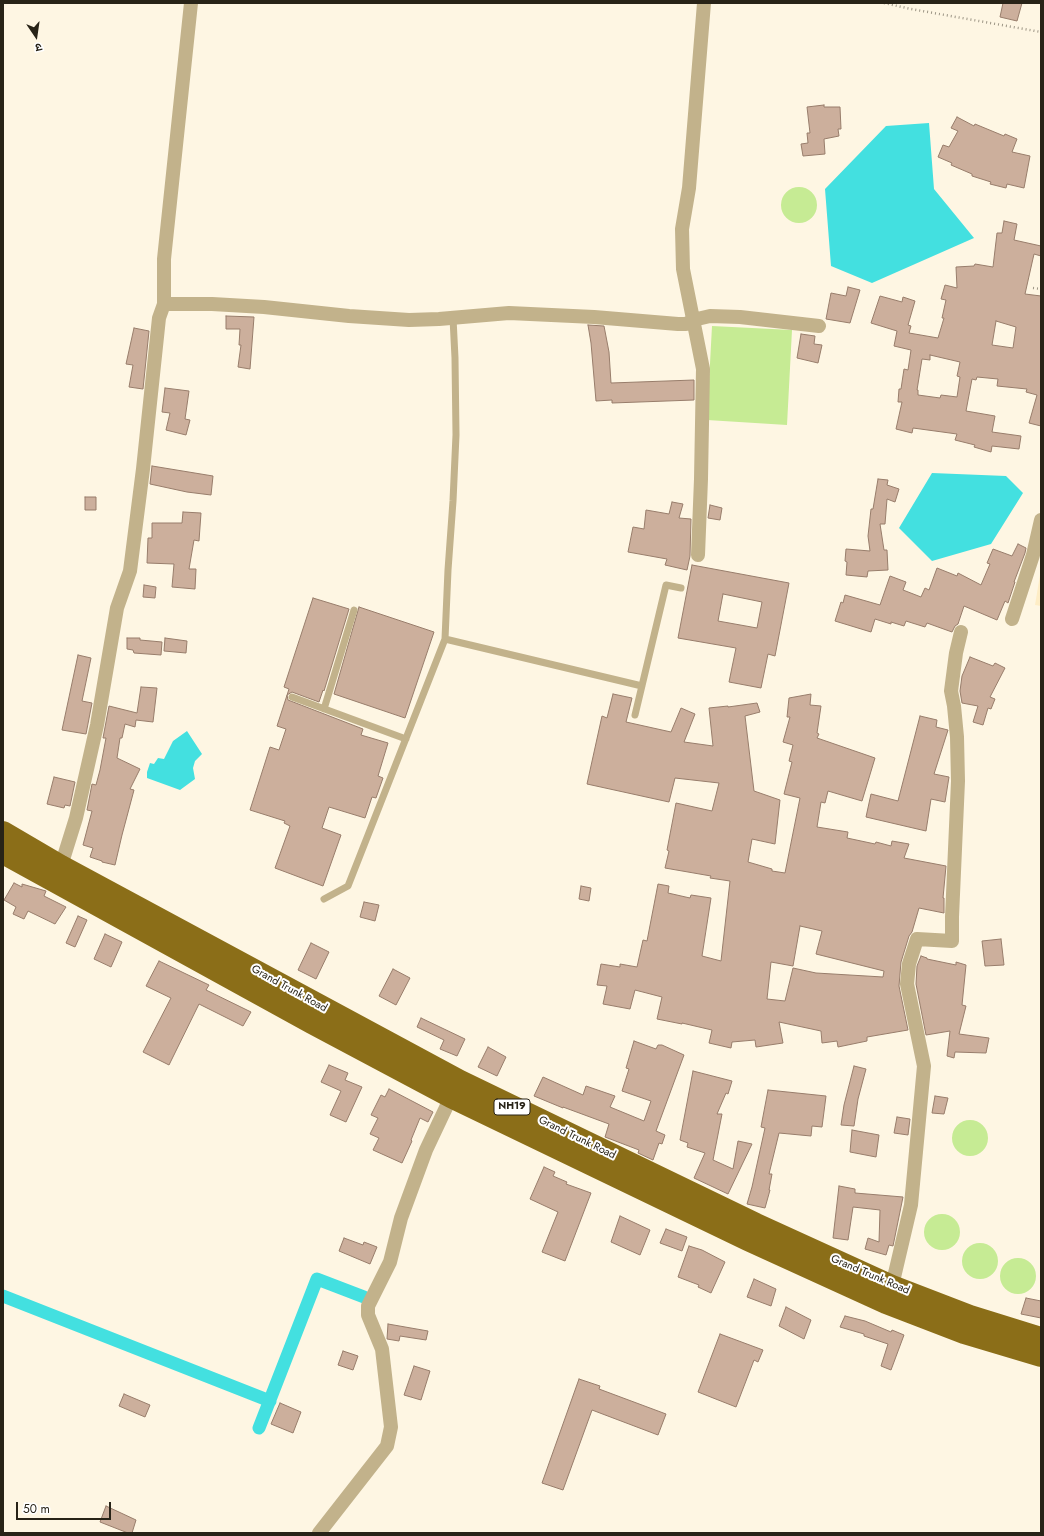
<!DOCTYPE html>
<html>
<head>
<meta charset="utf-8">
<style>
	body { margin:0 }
	#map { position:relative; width:1044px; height:1536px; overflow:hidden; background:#fef6e3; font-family:Jost,"Noto Sans Devanagari",sans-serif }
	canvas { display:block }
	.frame { position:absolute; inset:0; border:4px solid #282317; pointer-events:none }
	.north { position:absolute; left:16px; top:16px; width:40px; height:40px; -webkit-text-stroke:3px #fff; paint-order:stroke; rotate:167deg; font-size:11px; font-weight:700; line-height:16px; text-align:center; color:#282317 }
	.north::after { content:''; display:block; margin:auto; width:14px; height:18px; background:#282317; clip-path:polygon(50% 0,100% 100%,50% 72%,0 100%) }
	.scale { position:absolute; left:16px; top:1502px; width:95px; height:18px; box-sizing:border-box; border:2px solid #282317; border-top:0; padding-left:5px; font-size:12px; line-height:14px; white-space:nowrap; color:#282317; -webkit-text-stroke:3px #fff; paint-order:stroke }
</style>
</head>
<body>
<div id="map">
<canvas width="1044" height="1536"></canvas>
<div class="frame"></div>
<div class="north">उ</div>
<div class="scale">50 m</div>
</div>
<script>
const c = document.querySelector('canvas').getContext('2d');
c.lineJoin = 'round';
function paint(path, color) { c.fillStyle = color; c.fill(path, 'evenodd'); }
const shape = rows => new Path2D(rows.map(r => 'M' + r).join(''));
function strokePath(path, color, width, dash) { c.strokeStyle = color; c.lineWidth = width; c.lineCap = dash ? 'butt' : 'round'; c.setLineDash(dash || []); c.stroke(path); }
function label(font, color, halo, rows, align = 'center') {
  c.font = font + ' Jost,sans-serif'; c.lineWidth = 4; c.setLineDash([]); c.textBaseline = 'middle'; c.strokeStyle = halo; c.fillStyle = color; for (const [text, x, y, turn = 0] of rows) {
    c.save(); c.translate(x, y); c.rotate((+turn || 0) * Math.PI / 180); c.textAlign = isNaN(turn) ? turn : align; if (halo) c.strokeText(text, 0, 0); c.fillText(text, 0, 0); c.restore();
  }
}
paint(shape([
	[1041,569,1041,606,1035,605]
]), '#feedc6');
paint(shape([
	'781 205a18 18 0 1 1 36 0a18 18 0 1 1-36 0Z',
	[712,326,792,330,787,425,707,420],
	'952 1138a18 18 0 1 1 36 0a18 18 0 1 1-36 0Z',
	'924 1232a18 18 0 1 1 36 0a18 18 0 1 1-36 0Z',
	'962 1261a18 18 0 1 1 36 0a18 18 0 1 1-36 0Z',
	'1000 1276a18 18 0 1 1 36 0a18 18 0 1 1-36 0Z'
]), '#c6eb94');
paint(shape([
	[929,123,934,189,974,238,872,283,831,266,825,189,886,126],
	[932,473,1006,476,1023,493,991,544,932,561,899,528],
	[187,731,202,754,195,761,193,768,195,779,180,790,147,778,147,772,150,763,154,764,158,758,164,759,173,741]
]), '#43e0e0');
strokePath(shape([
	[3,1296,270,1401],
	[259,1428,317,1279,364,1297]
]), '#43e0e0', 13);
const building = shape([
	[1003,3,1022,3,1017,21,1000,17,1003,3],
	[824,105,824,107,840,107,841,129,838,129,839,136,824,139,825,154,803,156,801,144,808,143,807,133,810,133,807,107,824,105],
	[957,117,974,126,975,124,1004,136,1005,134,1017,139,1012,152,1030,156,1024,188,1007,184,1006,188,990,184,991,182,972,176,972,174,951,165,952,163,938,157,943,145,949,147,958,131,951,128,957,117],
	[1004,221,1017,224,1014,240,1041,246,1041,256,1034,254,1025,294,1041,296,1041,426,1029,423,1037,395,1026,392,1027,389,997,386,998,379,977,377,976,380,972,379,966,411,995,416,992,432,1021,436,1019,449,992,446,991,452,974,447,975,445,955,440,957,434,913,428,912,433,896,429,902,402,898,402,899,389,901,389,904,369,908,370,911,350,894,346,897,331,871,323,880,296,902,302,903,297,915,301,908,325,911,326,909,333,938,338,944,318,942,318,946,300,941,299,945,285,957,288,956,267,974,266,975,264,993,267,997,233,1002,233,1004,221],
	[996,321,1016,327,1013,348,992,345,996,321],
	[930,355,960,362,957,376,960,377,957,397,941,395,940,398,918,395,918,390,917,390,922,359,930,360,930,355],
	[848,287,860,290,850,323,826,319,831,293,846,296,848,287],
	[226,316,254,317,250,369,238,367,241,345,239,345,240,329,226,329,226,316],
	[588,325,604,326,609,352,611,383,694,380,694,400,612,403,612,400,596,401,591,343,588,325],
	[134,328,149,331,143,389,129,387,133,365,126,364,134,328],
	[801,334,815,336,814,344,822,345,818,363,797,358,801,334],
	[165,388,189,391,185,419,190,420,186,435,166,430,170,413,162,412,165,388],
	[152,466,213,476,211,495,187,492,150,484,152,466],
	[878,479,888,480,887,485,899,489,895,502,887,499,885,524,880,524,884,550,887,550,888,570,868,571,867,577,846,575,847,562,845,561,846,549,870,551,868,536,871,509,873,509,878,479],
	[85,497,96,497,96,510,85,510,85,497],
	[672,502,683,504,679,518,691,519,690,556,687,570,665,565,667,559,628,552,633,527,644,529,646,510,669,514,672,502],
	[710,505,722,508,720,520,708,518,710,505],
	[183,512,201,513,199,541,194,540,189,569,196,569,195,589,172,587,174,564,147,563,148,538,152,538,152,523,182,523,183,512],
	[1018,544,1026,548,1025,553,1014,582,1015,582,1008,603,1005,601,997,620,964,606,958,624,955,626,952,632,927,623,925,627,906,621,904,626,891,622,891,624,875,619,871,632,835,621,841,602,843,603,845,595,880,605,890,576,906,582,903,590,921,597,925,588,929,590,937,568,957,576,958,573,981,585,990,564,987,563,993,549,1012,556,1018,544],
	[692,565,789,583,775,656,768,654,761,688,729,682,736,648,678,638,692,565],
	[723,594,762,602,757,628,718,621,723,594],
	[144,585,156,587,155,598,143,597,144,585],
	[313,598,349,609,324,691,323,690,319,702,292,692,287,695,288,700,363,729,361,735,388,743,378,776,383,778,376,798,372,797,365,818,329,807,322,828,341,835,323,886,275,868,290,826,284,823,285,821,250,810,270,747,279,750,286,729,277,726,289,689,284,687,313,598],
	[359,607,434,632,405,718,334,694,359,607],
	[127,638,140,638,140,640,162,642,161,655,134,653,133,650,127,649,127,638],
	[165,638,187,641,186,653,164,651,165,638],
	[78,655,91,658,82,701,92,703,86,734,62,730,78,655],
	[970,657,993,666,995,663,1005,668,990,697,995,699,991,709,988,708,983,725,973,722,978,706,962,703,960,691,962,676,970,657],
	[141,687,157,688,153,722,136,720,135,727,125,724,122,738,120,738,117,758,140,769,130,789,134,790,122,835,115,865,102,862,102,861,90,857,93,848,83,845,92,811,87,810,92,784,96,785,100,770,106,738,103,738,109,706,137,713,141,687],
	[613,694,632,698,626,722,671,732,681,708,695,714,684,742,713,746,709,708,728,706,728,707,757,703,760,712,745,716,754,791,780,800,775,844,752,839,748,862,772,869,772,871,785,873,800,798,784,794,792,762,789,761,793,745,783,742,790,717,787,717,789,698,811,694,810,705,821,706,817,733,819,734,817,738,875,758,862,801,828,791,825,803,821,802,817,827,848,832,847,838,875,844,876,842,891,846,892,841,909,844,904,858,946,866,943,898,944,898,944,913,919,908,912,932,909,936,901,962,899,986,908,1030,867,1037,867,1041,838,1047,837,1041,822,1043,821,1031,779,1022,783,1043,756,1047,755,1040,732,1042,731,1048,709,1043,712,1030,682,1023,682,1024,657,1019,662,997,635,990,630,1009,603,1004,607,986,597,985,601,964,620,967,620,964,637,967,643,940,647,941,658,884,669,886,668,893,690,898,691,895,711,898,702,956,721,961,730,881,710,878,711,876,665,868,669,851,667,850,676,803,712,811,719,783,675,778,669,802,587,784,602,716,607,718,613,694],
	[800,926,822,931,816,954,884,971,883,977,816,973,793,968,785,1001,767,999,771,962,793,966,800,926],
	[920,716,937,720,936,727,948,730,934,774,949,777,945,802,931,799,926,831,866,817,871,794,898,801,920,716],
	[54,777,75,782,70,806,65,805,64,808,47,804,54,777],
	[14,883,22,887,22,884,46,891,44,896,66,907,55,924,28,911,24,919,13,914,16,907,4,900,14,883],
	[581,886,591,888,589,901,579,899,581,886],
	[364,902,379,905,375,921,360,917,364,902],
	[78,916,87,920,75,947,66,943,78,916],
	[105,934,122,942,111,967,94,959,105,934],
	[1001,939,1004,965,985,966,982,941,1001,939],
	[311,943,329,952,316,979,298,970,311,943],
	[921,956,927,958,927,959,956,965,956,962,966,965,962,1005,966,1006,959,1034,989,1038,986,1053,955,1052,954,1058,947,1056,950,1031,926,1035,916,984,917,966,921,956],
	[159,961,209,985,206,990,251,1012,243,1026,199,1004,169,1065,143,1052,171,998,146,986,159,961],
	[393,969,410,978,396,1005,379,996,393,969],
	[421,1018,465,1039,457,1056,440,1049,444,1040,417,1027,421,1018],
	[634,1041,656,1049,658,1045,662,1045,684,1055,656,1131,665,1135,662,1144,659,1143,653,1160,638,1153,639,1150,605,1137,609,1124,563,1107,563,1108,534,1096,543,1077,583,1095,586,1086,615,1096,610,1107,644,1121,651,1101,622,1091,629,1069,626,1068,634,1041],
	[488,1047,506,1057,497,1076,478,1067,488,1047],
	[329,1065,348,1073,345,1080,362,1087,346,1122,330,1115,341,1091,321,1082,329,1065],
	[854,1066,866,1069,858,1099,854,1126,841,1125,844,1105,854,1066],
	[693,1071,732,1081,728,1094,726,1093,717,1114,722,1114,713,1160,733,1169,738,1141,752,1144,728,1194,694,1178,705,1153,687,1147,688,1143,680,1140,693,1071],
	[389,1089,433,1112,428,1122,420,1118,411,1140,412,1141,402,1163,373,1150,379,1138,370,1134,378,1118,371,1115,381,1095,385,1097,389,1089],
	[768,1090,826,1096,822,1127,812,1126,811,1136,779,1133,769,1174,772,1174,769,1190,770,1190,765,1208,747,1204,752,1187,765,1128,761,1127,768,1090],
	[935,1096,948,1098,944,1114,932,1113,935,1096],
	[897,1117,910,1119,908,1135,894,1133,897,1117],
	[852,1130,879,1135,876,1157,850,1152,852,1130],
	[544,1167,555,1172,553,1176,567,1182,566,1184,591,1193,565,1261,542,1252,558,1212,530,1199,544,1167],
	[839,1186,855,1189,855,1193,903,1197,893,1246,889,1245,886,1255,865,1249,868,1238,879,1242,880,1210,853,1207,848,1240,833,1238,839,1186],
	[620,1216,650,1230,640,1255,611,1242,620,1216],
	[666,1229,687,1237,682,1251,660,1243,666,1229],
	[344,1238,363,1245,364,1242,377,1247,370,1264,339,1251,344,1238],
	[689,1246,702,1250,725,1262,711,1293,698,1287,699,1285,678,1277,689,1246],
	[754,1279,776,1289,771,1306,747,1297,754,1279],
	[1026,1298,1041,1301,1041,1318,1021,1314,1026,1298],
	[786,1307,811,1320,804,1339,779,1326,786,1307],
	[845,1316,865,1321,891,1332,892,1330,904,1335,891,1370,881,1366,888,1344,864,1336,864,1334,840,1327,845,1316],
	[388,1324,428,1331,426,1340,400,1336,399,1341,387,1339,388,1324],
	[720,1334,763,1350,758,1362,754,1360,736,1407,698,1392,720,1334],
	[343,1351,358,1356,353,1370,338,1365,343,1351],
	[414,1366,430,1371,421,1400,404,1395,414,1366],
	[579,1379,600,1386,599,1389,666,1414,658,1435,592,1410,563,1490,542,1483,579,1379],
	[124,1394,150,1405,145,1417,119,1406,124,1394],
	[280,1403,301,1412,293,1433,271,1424,280,1403],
	[106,1506,136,1520,132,1533,128,1533,100,1522,106,1506]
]);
paint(building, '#ccaf9c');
strokePath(building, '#987d6b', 1);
strokePath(shape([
	[884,3,911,9,1041,32],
	[1033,288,1041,289]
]), '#9c9585', 2.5, [1, 3]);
strokePath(shape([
	[445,639,448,570,453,501,456,435,455,358,453,318],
	[292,697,406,739],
	[324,709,354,610],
	[635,715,666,585,681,588],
	[324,899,348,886,445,639,642,686]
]), '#c2b28b', 7);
strokePath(shape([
	[164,304,212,304,264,307,349,316,409,320,439,319,509,313,594,317,678,324,686,324,693,320,710,316,740,317,819,326],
	[698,555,701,479,703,369,683,269,682,229,689,188,704,3],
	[1012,619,1033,555,1041,520],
	[61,866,76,818,97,725,117,608,130,571,143,469,159,318,164,304,164,259,191,3],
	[892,1286,911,1205,924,1066,907,984,909,964,917,939,952,941,952,917,958,781,957,737,954,706,951,691,956,653,961,632],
	[319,1533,387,1446,391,1427,382,1349,368,1315,368,1306,390,1262,401,1218,426,1150,451,1097]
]), '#c2b28b', 14);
strokePath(shape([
	[3,832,61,866,460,1081,756,1224,892,1286,970,1316,1041,1338],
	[3,853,312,1023,451,1097,748,1240,886,1303,964,1333,1041,1356]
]), '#8b6e18', 22);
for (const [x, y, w] of [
	[512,1107,36]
]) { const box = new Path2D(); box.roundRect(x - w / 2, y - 8, w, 16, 3); c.fillStyle = '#fff'; c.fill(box); strokePath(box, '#282317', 1); }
label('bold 10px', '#282317', null, [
	["NH19",512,1107]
]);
label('11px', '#282317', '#fff', [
	["Grand Trunk Road",289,989,29],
	["Grand Trunk Road",577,1138,26],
	["Grand Trunk Road",870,1275,23]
]);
</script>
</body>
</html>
